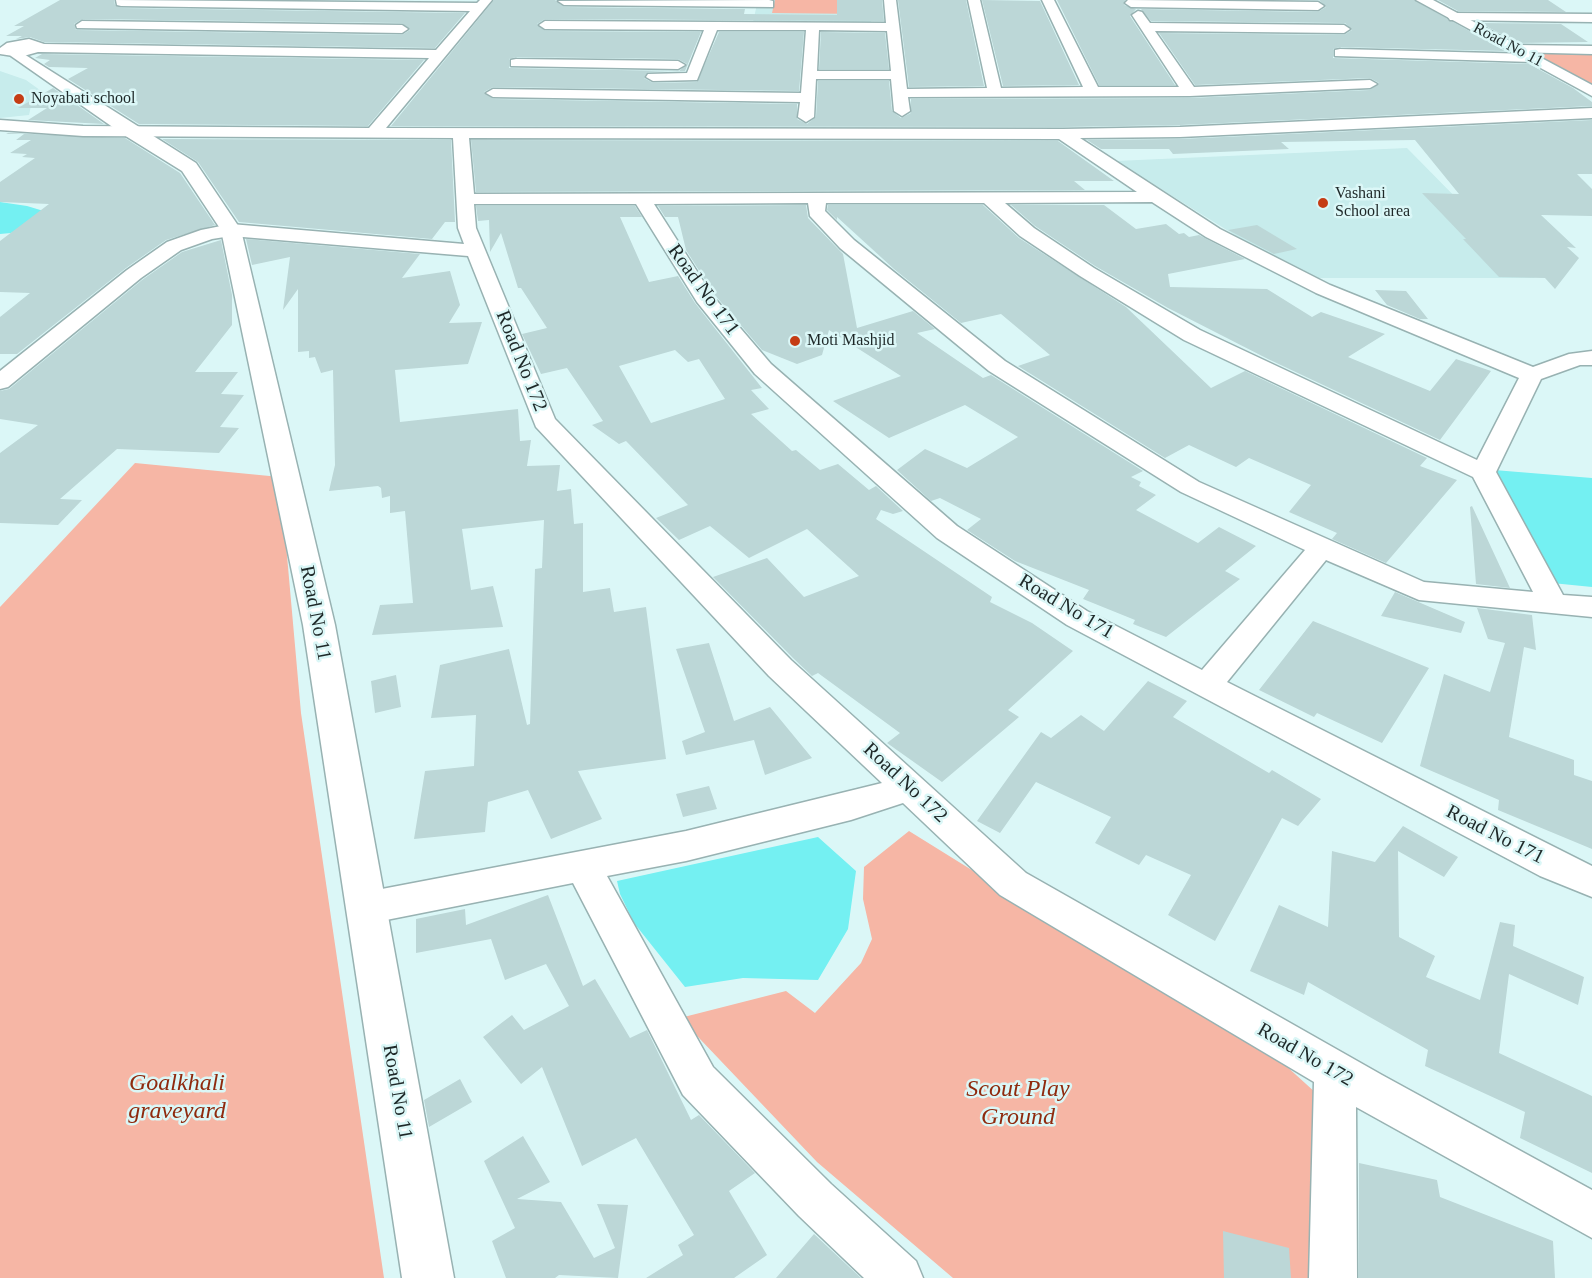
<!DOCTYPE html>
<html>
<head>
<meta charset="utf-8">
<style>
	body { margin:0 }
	canvas { display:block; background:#dbf7f7 }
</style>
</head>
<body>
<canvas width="1592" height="1278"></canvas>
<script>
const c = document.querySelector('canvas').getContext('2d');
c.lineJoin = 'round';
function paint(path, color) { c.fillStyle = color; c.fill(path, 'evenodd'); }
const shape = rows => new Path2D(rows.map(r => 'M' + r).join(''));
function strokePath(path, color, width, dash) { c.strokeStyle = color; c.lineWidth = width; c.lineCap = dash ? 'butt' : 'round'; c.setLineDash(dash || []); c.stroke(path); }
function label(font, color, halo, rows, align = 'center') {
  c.font = font + ' Georgia,serif'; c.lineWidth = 5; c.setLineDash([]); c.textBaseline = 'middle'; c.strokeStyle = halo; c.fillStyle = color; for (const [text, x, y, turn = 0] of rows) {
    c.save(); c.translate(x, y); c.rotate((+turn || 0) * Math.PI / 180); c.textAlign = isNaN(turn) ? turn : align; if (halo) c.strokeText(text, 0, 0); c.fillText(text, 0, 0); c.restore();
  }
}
paint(shape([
	[758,0,870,0,871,26,752,26],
	[0,71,26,80,44,93,31,106,29,115,0,118],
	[1407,148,1535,278,1304,278,1116,161]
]), '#c7ecec');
paint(shape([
	[775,0,863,0,862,14,772,13],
	[1520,51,1592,53,1592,89],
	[135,463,280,477,301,713,384,1278,0,1278,0,607],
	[909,831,1284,1064,1338,1113,1340,1278,953,1278,817,1162,680,1018,786,991,815,1013,861,963,872,939,863,899,864,867]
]), '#f6b6a5');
paint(shape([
	[0,202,27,206,47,212,11,233,0,234],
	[1494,470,1592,478,1592,587,1552,583],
	[818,837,856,871,848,929,818,980,743,978,685,987,634,923,620,894,617,881]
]), '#74f0f2');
paint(shape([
	[60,0,114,0,115,5,121,8,465,13,435,48,44,42,30,37,16,39,22,36,6,36,24,26,14,26],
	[82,19,402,23,410,30,402,35,76,30,74,24],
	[494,0,555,0,564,7,745,9,744,14,837,15,837,0,882,0,884,21,545,19,537,24,545,31,701,32,685,71,679,71,687,64,678,59,516,57,509,59,509,68,672,71,648,72,644,78,653,83,697,82,719,32,804,32,799,91,493,87,484,92,493,99,797,104,797,119,807,124,816,117,818,81,889,81,892,111,901,118,911,113,911,99,1190,98,1370,90,1379,83,1370,78,1195,85,1159,33,1344,35,1352,30,1345,23,1151,21,1141,9,1318,12,1326,7,1319,0,1414,0,1505,51,1340,47,1333,49,1333,58,1529,64,1573,88,1592,102,1592,106,1180,125,1063,127,391,126],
	[898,0,966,0,984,86,909,87],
	[982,0,1040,1,1079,85,1003,86],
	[1057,0,1125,0,1124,5,1136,9,1130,16,1175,85,1099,85],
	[1438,0,1548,0,1566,12,1458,11],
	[1480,23,1586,24,1561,24,1588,42,1518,43],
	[821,32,885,33,889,69,819,69],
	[42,54,424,60,368,126,139,124,68,79,88,68,49,67,44,64,50,60,35,58],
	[53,88,104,124,28,120,47,108,18,108],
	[1592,120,1592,174,1577,174,1592,189,1592,216,1541,215,1576,248,1567,247,1579,258,1555,289,1545,278,1499,277,1463,239,1466,239,1422,193,1459,194,1415,140,1281,142,1289,149,1173,154,1169,149,1101,149,1087,140,1180,139],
	[8,133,125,138,180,173,215,225,166,240,126,268,17,354,0,354,0,317,30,293,0,292,0,241,49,204,0,202,0,182,35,158,22,157,27,154,10,153,31,140,16,140,24,134,6,134],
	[162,139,451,140,455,222,445,222,432,239,239,222,198,162],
	[471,140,1058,141,1114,181,1074,181,1085,190,476,192],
	[806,205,808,218,843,254,857,328,913,311,935,329,917,333,983,378,991,375,1143,471,1131,477,1141,482,1139,486,1156,495,1136,510,1198,543,1219,527,1256,546,1225,571,1240,579,1166,637,1133,624,1135,620,1083,599,1089,590,1015,561,967,530,981,519,940,498,931,501,897,470,925,449,967,468,1018,437,965,405,889,438,833,401,901,376,829,330,822,355,797,364,762,350,714,294,686,250,678,217,665,217,658,206],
	[828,205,983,205,1019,238,1126,307,1211,388,1245,371,1427,458,1420,466,1457,480,1386,563,1332,539,1337,533,1289,512,1311,485,1249,458,1236,467,1189,445,1165,458,1018,366,1050,355,1001,314,961,323,894,269,837,217,837,220,827,210],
	[1011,205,1104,205,1136,229,1166,224,1179,234,1184,233,1189,237,1199,235,1245,259,1168,274,1170,287,1267,289,1312,317,1321,312,1385,334,1348,357,1430,391,1456,359,1491,371,1440,440,1268,359,1168,308,1095,266,1035,226],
	[476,206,635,206,642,217,620,217,649,282,678,276,695,303,762,388,751,390,769,409,751,414,792,451,796,450,820,470,838,464,869,490,876,486,903,511,893,514,881,510,876,519,992,597,990,602,1032,623,1073,651,1008,710,1019,717,942,782,887,743,900,733,818,673,812,676,793,658,713,577,767,558,804,597,859,576,807,529,749,558,710,526,679,540,656,518,688,505,626,441,619,444,592,425,603,421,567,368,541,374,522,334,547,328,521,288,518,288,501,233,490,252,489,220,478,221],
	[675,350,688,362,699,359,725,399,651,423,619,366],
	[1257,225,1297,249,1274,254,1228,230],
	[246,239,420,254,402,278,450,271,460,305,449,323,482,322,468,364,395,370,400,422,518,409,520,441,531,440,527,466,560,465,557,491,571,489,574,524,583,523,583,592,610,588,614,612,646,607,666,759,578,771,602,819,551,839,528,790,488,802,485,832,414,839,425,771,474,766,476,715,431,718,440,665,509,649,527,725,530,724,535,569,542,568,544,520,462,529,471,590,493,586,503,627,372,635,380,605,413,603,405,511,390,513,390,496,382,498,381,488,378,486,329,491,335,465,333,370,321,373,315,357,309,358,309,351,298,352,298,289,283,310,290,257,252,265],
	[221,240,232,295,232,325,195,372,238,372,221,394,244,395,220,427,239,428,219,453,117,449,60,499,82,500,58,525,0,523,0,453,38,425,0,419,0,391,9,389,142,280,182,252],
	[1375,290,1406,291,1428,319,1420,319,1387,305],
	[1472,506,1510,588,1476,584,1470,507],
	[1395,592,1465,622,1461,633,1381,616],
	[1477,608,1532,615,1536,650,1524,647,1509,737,1574,760,1574,775,1592,781,1592,849,1498,810,1499,800,1420,766,1444,674,1490,692,1505,643,1488,639],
	[1313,621,1429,668,1382,743,1317,713,1314,717,1259,690],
	[709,643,734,721,770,707,812,758,765,775,754,740,686,755,682,741,705,732,676,649],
	[396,675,401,707,375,713,371,681],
	[1148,681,1187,701,1173,717,1269,773,1272,770,1321,799,1298,826,1282,818,1215,941,1168,915,1191,875,1146,855,1139,865,1095,843,1111,817,1036,782,1000,833,977,821,1041,732,1051,738,1081,715,1104,731],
	[709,786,717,809,683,817,676,794],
	[1403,826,1458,857,1444,877,1398,851,1399,937,1435,956,1426,977,1480,1000,1500,922,1515,925,1513,946,1584,977,1578,1005,1509,974,1499,1053,1592,1096,1592,1173,1520,1138,1525,1112,1425,1066,1428,1050,1308,982,1304,995,1250,971,1279,905,1328,927,1332,851,1375,862],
	[548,895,583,986,595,979,630,1038,647,1030,691,1120,699,1115,755,1173,729,1191,767,1255,734,1278,646,1278,683,1255,678,1245,694,1235,636,1138,582,1166,542,1067,521,1084,483,1037,512,1015,524,1030,569,1006,546,964,505,980,491,939,416,953,416,919,465,909,466,925],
	[460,1079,472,1102,429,1127,424,1100],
	[523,1136,550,1182,517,1199,561,1202,594,1258,615,1248,597,1204,628,1205,618,1278,559,1275,555,1278,506,1278,492,1241,515,1228,484,1161],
	[1359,1163,1437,1180,1440,1197,1553,1241,1555,1278,1359,1278],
	[1223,1231,1289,1248,1291,1278,1224,1278],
	[814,1234,861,1278,776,1278]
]), '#bcd7d7');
const street = shape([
	[116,0,477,3,480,0,492,0,386,128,1063,129,1180,127,1592,108,1592,118,1180,137,1080,138,1220,229,1330,285,1533,367,1569,354,1592,351,1592,365,1580,365,1541,379,1496,472,1563,595,1592,597,1592,617,1419,600,1326,560,1227,682,1592,866,1592,897,1540,876,1067,625,937,538,755,374,697,302,636,204,474,204,476,228,555,419,791,660,1026,873,1382,1075,1592,1190,1592,1238,1356,1107,1357,1278,1309,1278,1314,1082,1000,895,903,803,851,820,686,861,607,876,713,1067,831,1184,916,1261,923,1278,864,1278,799,1216,683,1095,573,883,366,924,353,919,347,908,353,897,366,892,686,831,882,783,769,676,536,427,468,256,231,236,212,239,181,250,141,278,8,387,0,389,0,371,127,270,167,242,201,230,231,224,464,244,458,228,453,138,83,136,0,130,0,120,83,126,369,128,429,58,38,52,20,57,0,54,0,48,7,43,29,39,44,44,436,50,470,11,121,6,117,5,116,0],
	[469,138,1059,139,1137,192,474,194,469,138],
	[1152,202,1206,237,1316,293,1519,378,1477,460,1200,330,1094,268,1034,228,1005,203,1152,202],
	[808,203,810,216,840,248,989,371,1181,492,1305,550,1202,670,1087,611,957,526,771,364,712,295,654,204,808,203],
	[826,203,984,203,1020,236,1080,276,1184,340,1473,477,1533,592,1424,582,1199,482,1005,361,854,240,825,211,826,203],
	[769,0,773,1,773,7,564,5,558,1,769,0],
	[884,0,896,0,907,89,987,88,968,0,980,0,1001,88,1083,87,1042,0,1054,0,1098,87,1179,87,1132,15,1138,11,1142,12,1150,23,1344,25,1350,29,1344,33,1155,31,1194,87,1370,80,1377,84,1370,88,1190,96,908,97,910,111,902,116,894,111,891,79,816,79,814,117,806,122,798,117,800,102,493,97,486,93,493,89,801,93,806,30,717,30,697,80,653,81,646,77,648,74,687,73,704,30,545,29,539,25,545,21,886,23,884,0],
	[819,30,887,31,891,71,817,71,819,30],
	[1128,0,1318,2,1324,6,1318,10,1131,7,1125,3,1128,0],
	[1454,13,1592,14,1592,22,1450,20,1448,17,1454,13],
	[82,21,402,25,408,29,402,33,77,28,76,25,82,21],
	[1516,45,1592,46,1592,54,1511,52,1509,49,1516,45],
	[1340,49,1532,54,1539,58,1532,62,1335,56,1335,50,1340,49],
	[516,59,678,61,685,65,678,69,511,66,511,60,516,59]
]);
const secondary = shape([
	[1416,0,1433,0,1592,85,1592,96,1416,0],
	[16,49,196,163,241,230,335,625,454,1278,402,1278,303,625,221,230,182,171,124,135,11,56,9,53,16,49]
]);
strokePath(street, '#98b2b2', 3);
strokePath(secondary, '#98b2b2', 3);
paint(street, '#fff');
paint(secondary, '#fff');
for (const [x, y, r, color] of [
	[19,99,6,"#c53c14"],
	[1323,203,6,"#c53c14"],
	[795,341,6,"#c53c14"]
]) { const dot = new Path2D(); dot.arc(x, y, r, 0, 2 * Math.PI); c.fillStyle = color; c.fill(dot); strokePath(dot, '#dbf7f7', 2); }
label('16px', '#1e2828', '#dbf7f7', [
	["Road No 11",1508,45,28]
]);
label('16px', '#1e2828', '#dbf7f7', [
	["Noyabati school",31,99],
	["Vashani",1335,194],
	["School area",1335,212],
	["Moti Mashjid",807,341]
], 'left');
label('20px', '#1e2828', '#dbf7f7', [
	["Road No 171",703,290,54],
	["Road No 172",521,361,68],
	["Road No 171",1066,607,31],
	["Road No 11",315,613,79],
	["Road No 172",905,783,43],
	["Road No 171",1495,835,27],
	["Road No 172",1305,1055,30],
	["Road No 11",397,1092,80]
]);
label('italic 24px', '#8f2a0e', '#dbf7f7', [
	["Goalkhali",177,1084],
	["graveyard",177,1112],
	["Scout Play",1018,1090],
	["Ground",1018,1118]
]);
</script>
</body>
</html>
